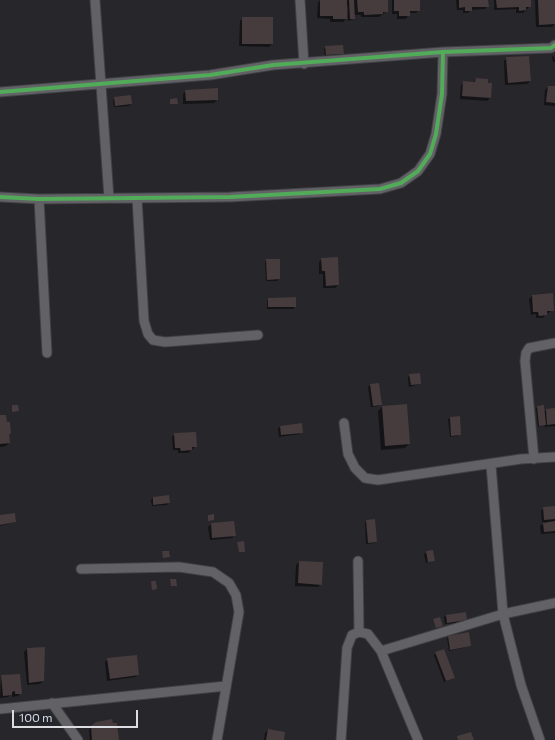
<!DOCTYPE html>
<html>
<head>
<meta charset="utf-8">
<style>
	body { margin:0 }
	#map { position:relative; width:555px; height:740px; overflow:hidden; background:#26262b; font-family:Commissioner,sans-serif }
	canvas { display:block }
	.scale { position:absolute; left:12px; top:710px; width:126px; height:18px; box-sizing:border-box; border:2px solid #dbdde3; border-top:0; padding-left:5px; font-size:12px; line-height:14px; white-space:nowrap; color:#dbdde3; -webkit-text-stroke:3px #23252e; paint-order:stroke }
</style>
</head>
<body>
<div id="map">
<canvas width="555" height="740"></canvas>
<div class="scale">100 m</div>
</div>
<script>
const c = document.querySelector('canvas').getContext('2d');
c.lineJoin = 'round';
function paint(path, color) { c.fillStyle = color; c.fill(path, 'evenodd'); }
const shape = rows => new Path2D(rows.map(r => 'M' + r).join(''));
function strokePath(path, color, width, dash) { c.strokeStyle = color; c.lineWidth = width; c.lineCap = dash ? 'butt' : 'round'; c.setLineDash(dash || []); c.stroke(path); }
paint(shape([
	[320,0,353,0,353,2,355,0,387,0,387,11,379,17,361,17,361,15,354,15,354,19,348,21,348,6,346,6,346,19,343,22,330,22,330,19,317,18,318,3],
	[392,0,419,0,419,10,416,13,409,13,406,19,397,19,397,14,392,14],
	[456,0,487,0,488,6,485,9,471,10,468,13,463,13,463,10,457,10],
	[494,0,530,0,530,6,523,13,516,13,516,9,494,10],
	[535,0,554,0,555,24,552,27,536,27],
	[243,18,272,44,269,47,239,46,240,21],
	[326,47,343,54,341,55,325,57,324,49],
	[554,56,555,62,553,62,552,57],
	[507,58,530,81,527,84,505,85,504,61],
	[476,79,490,98,487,101,460,99,461,85,464,82,473,83],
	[548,87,555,87,555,106,544,105,545,90],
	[186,91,217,100,214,103,183,104,183,94],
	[115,98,131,104,129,106,114,107,113,100],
	[322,259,338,285,335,288,323,288,323,274,319,274,319,262],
	[267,260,279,279,277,281,266,281,265,262],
	[532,296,553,310,546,314,543,318,536,318,536,314,531,315,529,299],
	[269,299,295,307,293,309,267,309,267,301],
	[410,375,420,384,409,387,408,377],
	[370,385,381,405,379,406,371,407,368,387],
	[382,407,409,444,405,448,381,450,378,411],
	[538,407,544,412,546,410,555,409,555,426,545,427,544,425,538,427,536,408],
	[0,416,6,423,10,433,8,436,9,443,6,446,0,447],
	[450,418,460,434,458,436,450,437,448,419],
	[301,424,302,432,300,434,279,437,278,428,280,427],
	[175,434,196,446,188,453,178,453,178,450,173,450,172,437],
	[168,496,169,503,167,505,152,506,151,500,153,498],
	[555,507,555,533,541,534,540,526,545,522,542,522,541,511,544,508],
	[0,516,15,522,0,526],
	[366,521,376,542,374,543,366,544,365,523],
	[211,524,235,535,232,538,210,540,208,527],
	[432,551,433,560,426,563,424,554],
	[299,562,321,584,318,587,295,586,296,565],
	[465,613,466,620,464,622,445,624,444,617,446,616],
	[448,637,470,646,449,651,447,638],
	[44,648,43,681,40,684,27,685,24,652,27,649],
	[436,653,454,678,452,679,444,682,434,655],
	[108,659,138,675,135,677,107,681,105,662],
	[1,676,21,693,18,696,12,697,12,693,8,697,0,698],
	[92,727,118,740,90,740,89,730],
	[268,730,283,740,264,740,265,733]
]), '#0007');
paint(shape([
	[320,0,347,0,347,19,333,19,333,16,320,16],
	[349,0,354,0,355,19,350,19],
	[357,0,388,0,388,12,383,12,383,14,364,15,364,12,358,12],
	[394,0,420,0,420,11,410,11,410,16,399,16,399,11,394,11],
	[459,0,488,0,489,7,472,7,472,11,465,11,465,7,459,8],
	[496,0,531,0,531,7,526,7,526,10,519,11,519,7,497,8],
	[538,0,555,0,555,24,539,25],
	[242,17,273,17,273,44,242,44],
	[343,45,344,54,326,55,325,46],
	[529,56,531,81,508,83,506,57],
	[476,78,488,79,488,83,492,83,491,98,462,96,463,81,475,82],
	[548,86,555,86,555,103,546,102],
	[218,88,218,100,186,101,185,90],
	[131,95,132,104,115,106,114,97],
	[177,98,178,104,170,104,170,99],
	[338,257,339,285,326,286,325,271,322,271,321,258],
	[266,259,280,259,280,279,267,280],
	[553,293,554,311,547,311,547,315,539,316,538,312,533,312,532,295],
	[296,297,296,307,268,307,268,298],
	[420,373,421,384,411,385,409,374],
	[379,383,382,405,373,406,370,384],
	[407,404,410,444,385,446,382,406],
	[12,405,18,405,19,411,12,412],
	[544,405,546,425,539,426,537,406],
	[555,408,555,424,547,425,546,409],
	[0,415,6,415,7,422,10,422,11,434,9,434,10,443,0,444],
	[460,416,461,435,451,436,450,417],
	[302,423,303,433,281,435,280,426],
	[196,432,197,447,192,447,192,450,181,451,180,448,175,448,174,433],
	[169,495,170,503,153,505,153,497],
	[555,506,555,519,544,520,543,507],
	[15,513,16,522,0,525,0,515],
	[214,514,214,520,208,521,208,515],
	[375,519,377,542,368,543,366,520],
	[234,521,236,536,212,538,211,523],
	[555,521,555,531,544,532,543,523],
	[244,541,245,552,239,552,237,542],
	[433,550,435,561,428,562,426,551],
	[162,551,169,551,170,557,163,558],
	[299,561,323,562,322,585,298,583],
	[170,579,176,579,177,586,171,586],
	[151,581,156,581,157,589,152,590],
	[466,612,467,620,447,623,446,615],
	[440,617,443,626,436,628,433,619],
	[469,632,471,646,450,650,448,636],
	[45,647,44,681,29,683,27,648],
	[444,649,455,678,446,681,435,652],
	[137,655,139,675,110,679,107,658],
	[20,674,22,694,15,694,15,691,12,692,12,695,3,696,1,675],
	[112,719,113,723,117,723,119,740,92,740,91,726,96,722],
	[268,729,285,732,284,740,266,740],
	[471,732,474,740,458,740,457,736]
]), '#463b3d');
const street = shape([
	[95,0,109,198],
	[300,0,304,64],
	[0,92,210,75,273,65,443,52,551,48,555,45],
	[0,197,39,199,230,197,380,189,401,183,418,171,430,154,436,134,442,94,443,52],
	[137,198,144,321,148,334,153,340,165,342,258,335],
	[39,199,47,353],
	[344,423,348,454,355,468,365,478,378,480,521,459,555,457],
	[534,459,525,361,526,353,529,348,555,343],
	[491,465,503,614,521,685,540,740],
	[358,561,359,632],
	[81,569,179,567,213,572,229,583,236,595,239,612,217,740],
	[381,651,503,614,555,603],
	[52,703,78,740],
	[0,709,226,686],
	[341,740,347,648,352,635,359,632,368,634,381,651,418,740]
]);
strokePath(street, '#404145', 11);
strokePath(street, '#626266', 9);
strokePath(shape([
	[0,92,210,75,273,65,443,52,551,48,555,45],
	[0,197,39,199,230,197,380,189,401,183,418,171,430,154,436,134,442,94,443,52]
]), '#51ab58', 4);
</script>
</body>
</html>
